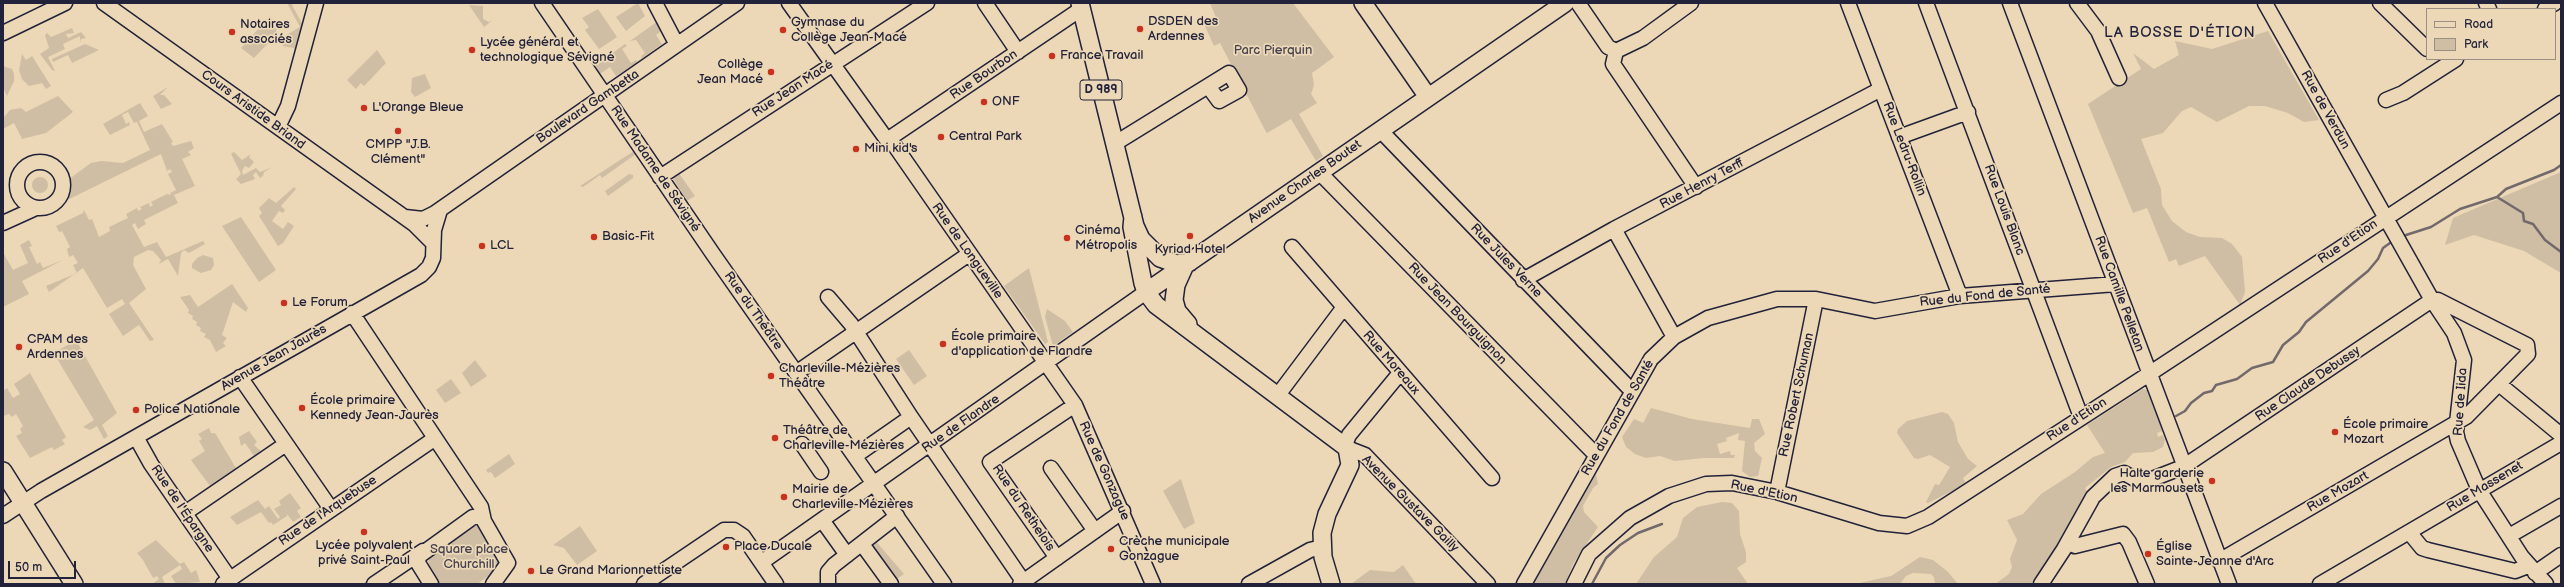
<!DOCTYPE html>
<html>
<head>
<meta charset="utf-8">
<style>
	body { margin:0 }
	#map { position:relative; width:2564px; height:587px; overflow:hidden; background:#ecd8b6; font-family:"Balsamiq Sans",sans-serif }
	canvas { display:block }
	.frame { position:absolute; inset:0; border:4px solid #22223b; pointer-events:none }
	.legend { position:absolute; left:2426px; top:8px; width:130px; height:52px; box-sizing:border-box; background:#ecd8b6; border:1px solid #9b8f85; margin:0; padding:5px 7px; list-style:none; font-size:12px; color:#22223b }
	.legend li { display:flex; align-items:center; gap:8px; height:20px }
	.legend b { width:20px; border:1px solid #9b8f85 }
	.scale { position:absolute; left:8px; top:561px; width:68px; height:18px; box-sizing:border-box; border:2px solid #22223b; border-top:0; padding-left:5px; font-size:12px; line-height:14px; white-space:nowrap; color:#22223b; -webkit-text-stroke:3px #ecd8b6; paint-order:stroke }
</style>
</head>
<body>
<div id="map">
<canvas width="2564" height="587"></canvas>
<div class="frame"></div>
<ul class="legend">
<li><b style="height:5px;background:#ecd8b6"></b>Road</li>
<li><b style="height:11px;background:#cfbea4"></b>Park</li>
</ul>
<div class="scale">50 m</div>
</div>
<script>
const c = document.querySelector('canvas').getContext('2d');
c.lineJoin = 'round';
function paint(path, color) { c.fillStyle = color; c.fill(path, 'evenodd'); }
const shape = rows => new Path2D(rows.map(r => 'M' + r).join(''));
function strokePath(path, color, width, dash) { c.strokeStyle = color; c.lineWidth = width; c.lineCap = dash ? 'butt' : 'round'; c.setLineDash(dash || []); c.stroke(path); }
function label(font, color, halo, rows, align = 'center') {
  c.font = font + ' "Balsamiq Sans",sans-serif'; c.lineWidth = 3.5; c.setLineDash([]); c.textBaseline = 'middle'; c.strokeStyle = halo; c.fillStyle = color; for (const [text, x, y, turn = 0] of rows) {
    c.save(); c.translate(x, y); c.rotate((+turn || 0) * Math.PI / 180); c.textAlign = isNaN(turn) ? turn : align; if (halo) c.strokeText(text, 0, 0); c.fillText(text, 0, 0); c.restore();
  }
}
paint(shape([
	[287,3,295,3,292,5,304,27,297,52,294,48,282,46,286,43,283,37,300,27],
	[638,3,645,16,626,31,616,17],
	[1210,3,1293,3,1334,57,1312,73,1314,85,1311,94,1317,103,1299,114,1323,156,1316,161,1291,119,1267,133,1266,132,1220,43,1214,46,1205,26,1217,20],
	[469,5,483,6,483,19,489,22,493,20,484,27],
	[598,9,617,37,599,49,585,30,589,27,582,18],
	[271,15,269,20,271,23,274,21,278,28,276,30,277,34,254,58,241,48],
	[658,21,663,30,656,35,662,44,642,58,641,56,645,53,636,40,630,41],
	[72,28,74,33,66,34,68,38,81,32,86,38,81,39,80,43,80,36,63,44,65,49,48,57,55,71,52,70,40,54,49,48,45,35,47,33,51,37],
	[2268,31,2319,120,2304,122,2288,113,2265,106,2249,106,2217,122,2191,107,2182,111,2163,133,2141,139,2161,189,2162,205,2172,221,2186,232,2200,237,2222,238,2232,244,2242,257,2245,292,2240,305,2205,256,2179,266,2176,259,2169,262,2147,208,2133,213,2088,104,2141,69,2133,53,2154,69,2179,55,2175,41,2212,49],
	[85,44,99,50,72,63,68,55,53,62,52,59],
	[625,44,627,46,622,49,631,63,636,60,637,62,616,76,610,67,600,74,595,66],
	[377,50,386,63,364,86,361,83,356,89,347,80],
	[22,54,26,60,32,56,51,86,46,89,42,83,29,86,22,79,19,70],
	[3,66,12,69,14,74,14,81,7,96,3,87],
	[425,74,431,88,415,97,411,92,412,78],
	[168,87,160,95,164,95,172,104,161,109,153,96],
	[58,96,73,112,46,133,22,139,14,123,3,129,3,118,10,110,21,108,26,112],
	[140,103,148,116,139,121,144,132,162,124,173,142,171,143,173,146,191,141,194,148,188,152,191,155,182,159,195,186,174,195,178,203,144,220,146,224,138,229,135,223,132,225,144,247,157,242,166,257,203,241,205,244,189,253,184,250,181,253,178,276,168,259,159,264,161,260,153,251,148,250,134,257,133,265,146,289,129,303,154,340,150,341,139,325,123,336,109,314,125,304,122,299,107,308,83,268,49,292,46,286,77,273,73,265,78,263,73,255,69,257,67,249,70,247,62,231,59,232,56,226,83,213,84,210,89,220,92,219,99,237,110,231,109,227,128,218,126,214,137,208,138,211,142,209,140,207,149,203,150,207,153,205,151,202,167,194,171,195,170,193,176,190,168,174,172,172,170,169,167,171,161,154,53,207,63,196,65,182,91,163,101,161,123,163,150,150,137,122,134,123,128,112,122,115,126,124,129,122,130,125,110,135,103,124],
	[634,151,636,154,602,178,600,175,583,187,580,186],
	[234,152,242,160,251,154,249,157,254,162,249,168,245,166,242,171,243,175,256,168,260,172,273,167,264,172,263,176,260,178,256,172,253,175,255,179,241,184,236,179,241,174,231,154],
	[678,172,695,196,687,201,673,178],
	[2561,172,2561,273,2524,251,2474,235,2445,245,2453,218],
	[629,174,633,175,633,178,608,196,605,191],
	'32 185a8 8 0 1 1 16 0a8 8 0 1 1-16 0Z',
	[294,187,296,189,281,206,285,210,283,213,279,211,272,221,283,229,288,222,294,226,283,243,278,246,259,216,262,213,259,208,269,198,276,203],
	[241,217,276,270,259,282,222,226],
	[29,240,32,246,29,247,37,264,40,262,43,268,63,260,22,281,29,294,3,307,3,252,13,270,28,263,20,245],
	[203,255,213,258,214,265,211,270,201,273,192,268,192,264,197,258],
	[1029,268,1048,342,1045,344,1004,286],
	[232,284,248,308,246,312,233,302,222,335,227,338,223,343,226,346,216,352,210,340,204,337,206,334,200,331,201,328,196,325,197,322,192,319,193,316,188,313,189,310,180,297,190,295,198,307],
	[1047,309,1065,321,1073,332,1053,346,1045,317],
	[76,340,117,413,102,425,108,436,104,439,97,426,90,430,83,427,94,420,56,357,57,351],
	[909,350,927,376,914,385,896,359],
	[475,360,487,376,471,387,462,373],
	[30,373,66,437,62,440,65,444,54,450,52,447,30,458,16,436,22,433,20,429,23,426,16,414,12,417,9,414,3,416,3,391,7,388,13,398,20,394,14,384],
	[451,379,461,393,445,403,436,390],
	[2143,389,2147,390,2159,420,2162,431,2157,433,2158,437,2163,435,2165,440,2163,447,2153,452,2133,453,2125,462,2111,467,2085,488,2089,494,2055,551,2045,562,2034,584,1995,584,2009,574,2012,567,2010,559,2017,540,2007,520,2023,514,2041,494,2075,472,2093,457,2105,453,2087,425],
	[1651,408,1692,419,1750,428,1752,419,1759,419,1765,434,1754,443,1755,451,1762,458,1758,476,1750,477,1742,471,1745,441,1738,440,1739,433,1726,438,1727,441,1717,444,1720,454,1730,451,1731,455,1735,455,1734,458,1704,458,1675,461,1660,456,1646,458,1635,454,1626,447,1622,437,1634,419,1643,423],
	[1942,412,1948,414,1954,423,1958,442,1968,459,1977,466,1963,478,1966,484,1928,503,1926,502,1935,484,1939,485,1950,467,1930,455,1918,459,1914,458,1897,433,1898,429,1907,421],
	[209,428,211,433,215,433,236,468,210,486,191,460,205,451,199,441,202,439,198,434],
	[249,431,257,442,254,445,261,451,254,456,245,443,241,446,239,437],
	[509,454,515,464,495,478,491,472,488,473,486,470],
	[1596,474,1598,484,1593,488,1583,506,1584,512,1598,527,1573,564,1565,584,1530,584],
	[1181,479,1195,523,1184,529,1163,491],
	[290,493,301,508,297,511,301,517,293,522,287,514,287,516,273,525,271,522,269,523,261,512,237,525,230,517,258,500,265,509,269,506,278,519,280,517,274,509,281,505,279,501],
	[1722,502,1732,503,1739,511,1740,534,1746,552,1746,562,1737,568,1748,584,1636,584,1654,557,1677,537,1683,518,1697,507],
	[476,523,480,524,502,558,497,570,477,584,440,584,429,569,428,557],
	[580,526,597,551,577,565,564,548,553,545],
	[874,539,904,574,895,580,872,550,870,542],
	[156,540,180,564,184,562,191,573,196,570,200,582,176,584,171,576,182,569,180,565,162,577,165,584,152,584,159,579,157,576,153,578,143,560,137,553],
	[1920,557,1933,560,1948,572,1958,584,1935,584,1934,577,1931,574,1913,573,1906,576,1900,584,1855,584,1891,576],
	[1403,565,1416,584,1351,584,1370,570,1394,572]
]), '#cfbea4');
strokePath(shape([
	[2497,197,2523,213,2524,221,2533,224,2545,240,2561,252],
	[2406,235,2431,227,2460,209,2497,197,2506,189,2554,170,2561,165],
	[2176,416,2185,411,2191,403,2204,393,2212,391,2216,385,2237,379,2252,368,2273,362,2283,345,2299,332,2306,322,2368,271,2378,259,2383,248,2390,243],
	[1592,584,1606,558,1620,545,1638,533,1662,524]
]), '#72696c', 2.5);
const minor = shape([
	[104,3,414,224,433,243],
	[542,3,713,254,944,584],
	[655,3,677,45],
	[789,3,887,140,895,146,1075,405,1153,584],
	[985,3,1018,52],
	[1578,3,1608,47,1616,51],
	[1848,3,1960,296],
	[1926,3,2081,417],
	[2010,3,2229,584],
	[2077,3,2098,31,2119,78],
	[2265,3,2432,300,2454,333,2464,360,2456,432,2458,441,2479,490,2522,557,2546,584],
	[2380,3,2427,49],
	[2486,3,2489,9],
	[2545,9,2555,3],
	[3,33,65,3],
	[1616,51,1613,64,1696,187],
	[1616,51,1643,38,1691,3],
	[2386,100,2403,93,2456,59],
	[278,127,288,106,316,3],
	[1380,130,1628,387,1633,390],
	[1899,137,1968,112],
	[887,140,1081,9],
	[1114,144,1229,73,1239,90,1219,101,1208,86],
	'17 185a23 23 0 1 1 46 0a23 23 0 1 1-46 0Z',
	[1319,172,1596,455],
	[660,177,927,3],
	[405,217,423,219,435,213,737,3],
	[3,223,36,208],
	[1614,229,1674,337],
	[1292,247,1492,478],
	[1523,280,1614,229,1881,89],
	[828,297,851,324,911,417,1025,584],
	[352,313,481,507,484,521,508,563,493,584],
	[796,373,969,254],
	[240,377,331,509],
	[2499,384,2561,435],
	[1278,395,1344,307],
	[136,437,151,464,230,579],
	[802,444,821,472],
	[1345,445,1349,435,1400,373],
	[1347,448,1365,455,1488,584],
	[855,456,911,417],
	[1051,468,1095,531],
	[1777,492,1816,299],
	[185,513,286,444],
	[3,516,41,491,421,275,429,267,433,258,434,230,440,210],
	[822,520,847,555],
	[2409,532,2422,548,2428,550,2515,571,2528,566],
	[2509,536,2561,506],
	[2070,539,2075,546,2123,534,2129,542,2147,584],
	[862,544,891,584],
	[1057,558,990,462,1075,405],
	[762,562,1146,292],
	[2535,573,2561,555],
	[223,584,434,439],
	[374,584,423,551],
	[431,584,418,563,419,556,473,517,483,516],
	[644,584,724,530,734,530,743,536,776,584],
	[828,584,828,572,834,565,897,516],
	[1020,584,1123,511],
	[1249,584,1310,550,1322,547],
	[1524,584,1651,359,1674,337,1708,318,1777,299,1816,299,1875,311,1960,296,2116,284],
	[1574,584,1589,554,1630,518,1669,496,1706,484,1732,483,1777,492,1879,523,1907,526,1928,517,2149,374,2561,103],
	[2041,584,2064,549,2093,497,2115,476,2124,473,2142,483,2183,467,2432,300,2438,300,2527,345,2528,354,2466,417,2219,561],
	[2320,584,2561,443]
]);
const major = shape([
	[1080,3,1135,226,1141,239,1160,258,1177,264,1190,262],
	[1363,3,1428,97],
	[1133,217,1132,227,1143,283,1146,292,1156,305,1347,448,1350,465,1327,514,1322,533,1323,557,1331,584],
	[1185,265,1176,285,1174,300,1177,311,1188,324],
	[1146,292,1565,3],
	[3,471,74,584]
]);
strokePath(minor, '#22223b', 17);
strokePath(major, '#22223b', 20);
strokePath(minor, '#ecd8b6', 14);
strokePath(major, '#ecd8b6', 17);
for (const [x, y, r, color] of [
	[1140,29,4,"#c8321e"],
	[783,30,4,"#c8321e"],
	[232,32,4,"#c8321e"],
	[472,50,4,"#c8321e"],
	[1052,56,4,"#c8321e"],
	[771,72,4,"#c8321e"],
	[984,102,4,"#c8321e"],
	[364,108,4,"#c8321e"],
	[398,131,4,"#c8321e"],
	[941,137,4,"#c8321e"],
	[856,149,4,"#c8321e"],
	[1190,236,4,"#c8321e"],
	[594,237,4,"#c8321e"],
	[1067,238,4,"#c8321e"],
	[482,246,4,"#c8321e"],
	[284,303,4,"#c8321e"],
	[943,344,4,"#c8321e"],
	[19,347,4,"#c8321e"],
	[771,376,4,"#c8321e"],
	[302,408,4,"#c8321e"],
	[136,410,4,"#c8321e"],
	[2335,432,4,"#c8321e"],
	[775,438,4,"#c8321e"],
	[2212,481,4,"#c8321e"],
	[784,497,4,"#c8321e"],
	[364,532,4,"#c8321e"],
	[726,547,4,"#c8321e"],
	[1111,549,4,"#c8321e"],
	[2148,554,4,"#c8321e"],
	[531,571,4,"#c8321e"]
]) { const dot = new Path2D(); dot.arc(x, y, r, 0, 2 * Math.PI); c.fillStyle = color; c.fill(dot); strokePath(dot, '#ecd8b6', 1.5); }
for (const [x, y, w] of [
	[1101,90,42]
]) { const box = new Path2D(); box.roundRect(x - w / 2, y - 10, w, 20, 3); c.fillStyle = '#ecd8b6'; c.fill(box); strokePath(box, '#22223b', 1); }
label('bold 12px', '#22223b', null, [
	["D 989",1101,90]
]);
label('13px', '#22223b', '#ecd8b6', [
	["DSDEN des",1148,22],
	["Ardennes",1148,37],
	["Gymnase du",791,23],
	["Collège Jean-Macé",791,38],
	["Notaires",240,25],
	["associés",240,40],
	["Lycée général et",480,43],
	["technologique Sévigné",480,58],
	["France Travail",1060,56],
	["Collège",763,65,"right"],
	["Jean Macé",763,80,"right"],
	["ONF",992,102],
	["L'Orange Bleue",372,108],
	["Central Park",949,137],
	["CMPP \"J.B.",398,145,"center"],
	["Clément\"",398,160,"center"],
	["Mini kid's",864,149],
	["Cinéma",1075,231],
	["Métropolis",1075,246],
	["Basic-Fit",602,237],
	["LCL",490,246],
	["Kyriad Hotel",1190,250,"center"],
	["Le Forum",292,303],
	["École primaire",951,337],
	["d'application de Flandre",951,352],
	["CPAM des",27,340],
	["Ardennes",27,355],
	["Charleville-Mézières",779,369],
	["Théâtre",779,384],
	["École primaire",310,401],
	["Kennedy Jean-Jaurès",310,416],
	["Police Nationale",144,410],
	["École primaire",2343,425],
	["Mozart",2343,440],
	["Théâtre de",783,431],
	["Charleville-Mézières",783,446],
	["Halte garderie",2204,474,"right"],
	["les Marmousets",2204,489,"right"],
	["Mairie de",792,490],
	["Charleville-Mézières",792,505],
	["Crèche municipale",1119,542],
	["Gonzague",1119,557],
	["Lycée polyvalent",364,546,"center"],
	["privé Saint-Paul",364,561,"center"],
	["Place Ducale",734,547],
	["Église",2156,547],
	["Sainte-Jeanne d'Arc",2156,562],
	["Le Grand Marionnettiste",539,571]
], 'left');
label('13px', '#454150', '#ecd8b6', [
	["Parc Pierquin",1273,51],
	["Square place",469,550],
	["Churchill",469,565]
]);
label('13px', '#22223b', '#ecd8b6', [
	["Rue Bourbon",984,75,-34],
	["Rue Jean Macé",793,89,-33],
	["Boulevard Gambetta",588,107,-34],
	["Cours Aristide Briand",253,110,36],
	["Rue de Verdun",2325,110,61],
	["Rue Ledru-Rollin",1904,149,69],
	["Rue Madame de Sévigné",655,169,56],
	["Avenue Charles Boutet",1305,182,-35],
	["Rue Henry Terff",1702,184,-28],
	["Rue Louis Blanc",2004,210,70],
	["Rue d'Etion",2348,242,-34],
	["Rue de Longueville",967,251,55],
	["Rue Jules Verne",1506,261,46],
	["Rue Camille Pelletan",2119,294,70],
	["Rue du Fond de Santé",1985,296,-6],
	["Rue du Théâtre",753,311,55],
	["Rue Jean Bourguignon",1457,314,46],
	["Avenue Jean Jaurès",274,358,-30],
	["Rue Moreaux",1391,363,49],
	["Rue Claude Debussy",2308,384,-34],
	["Rue Robert Schuman",1797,395,-78],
	["Rue de Iida",2461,402,-86],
	["Rue du Fond de Santé",1618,418,-60],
	["Rue d'Etion",2077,420,-33],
	["Rue de Flandre",961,424,-35],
	["Rue de Gonzague",1104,471,66],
	["Rue Massenet",2485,487,-31],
	["Rue d'Etion",1764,492,12],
	["Rue Mozart",2338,492,-30],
	["Avenue Gustave Gailly",1410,504,45],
	["Rue du Rethelois",1023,508,56],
	["Rue de l'Épargne",182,509,56],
	["Rue de l'Arquebuse",328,511,-34]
]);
c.letterSpacing = '1px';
label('15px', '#22223b', '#ecd8b6', [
	["LA BOSSE D'ÉTION",2180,33]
]);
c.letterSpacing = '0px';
</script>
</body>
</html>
